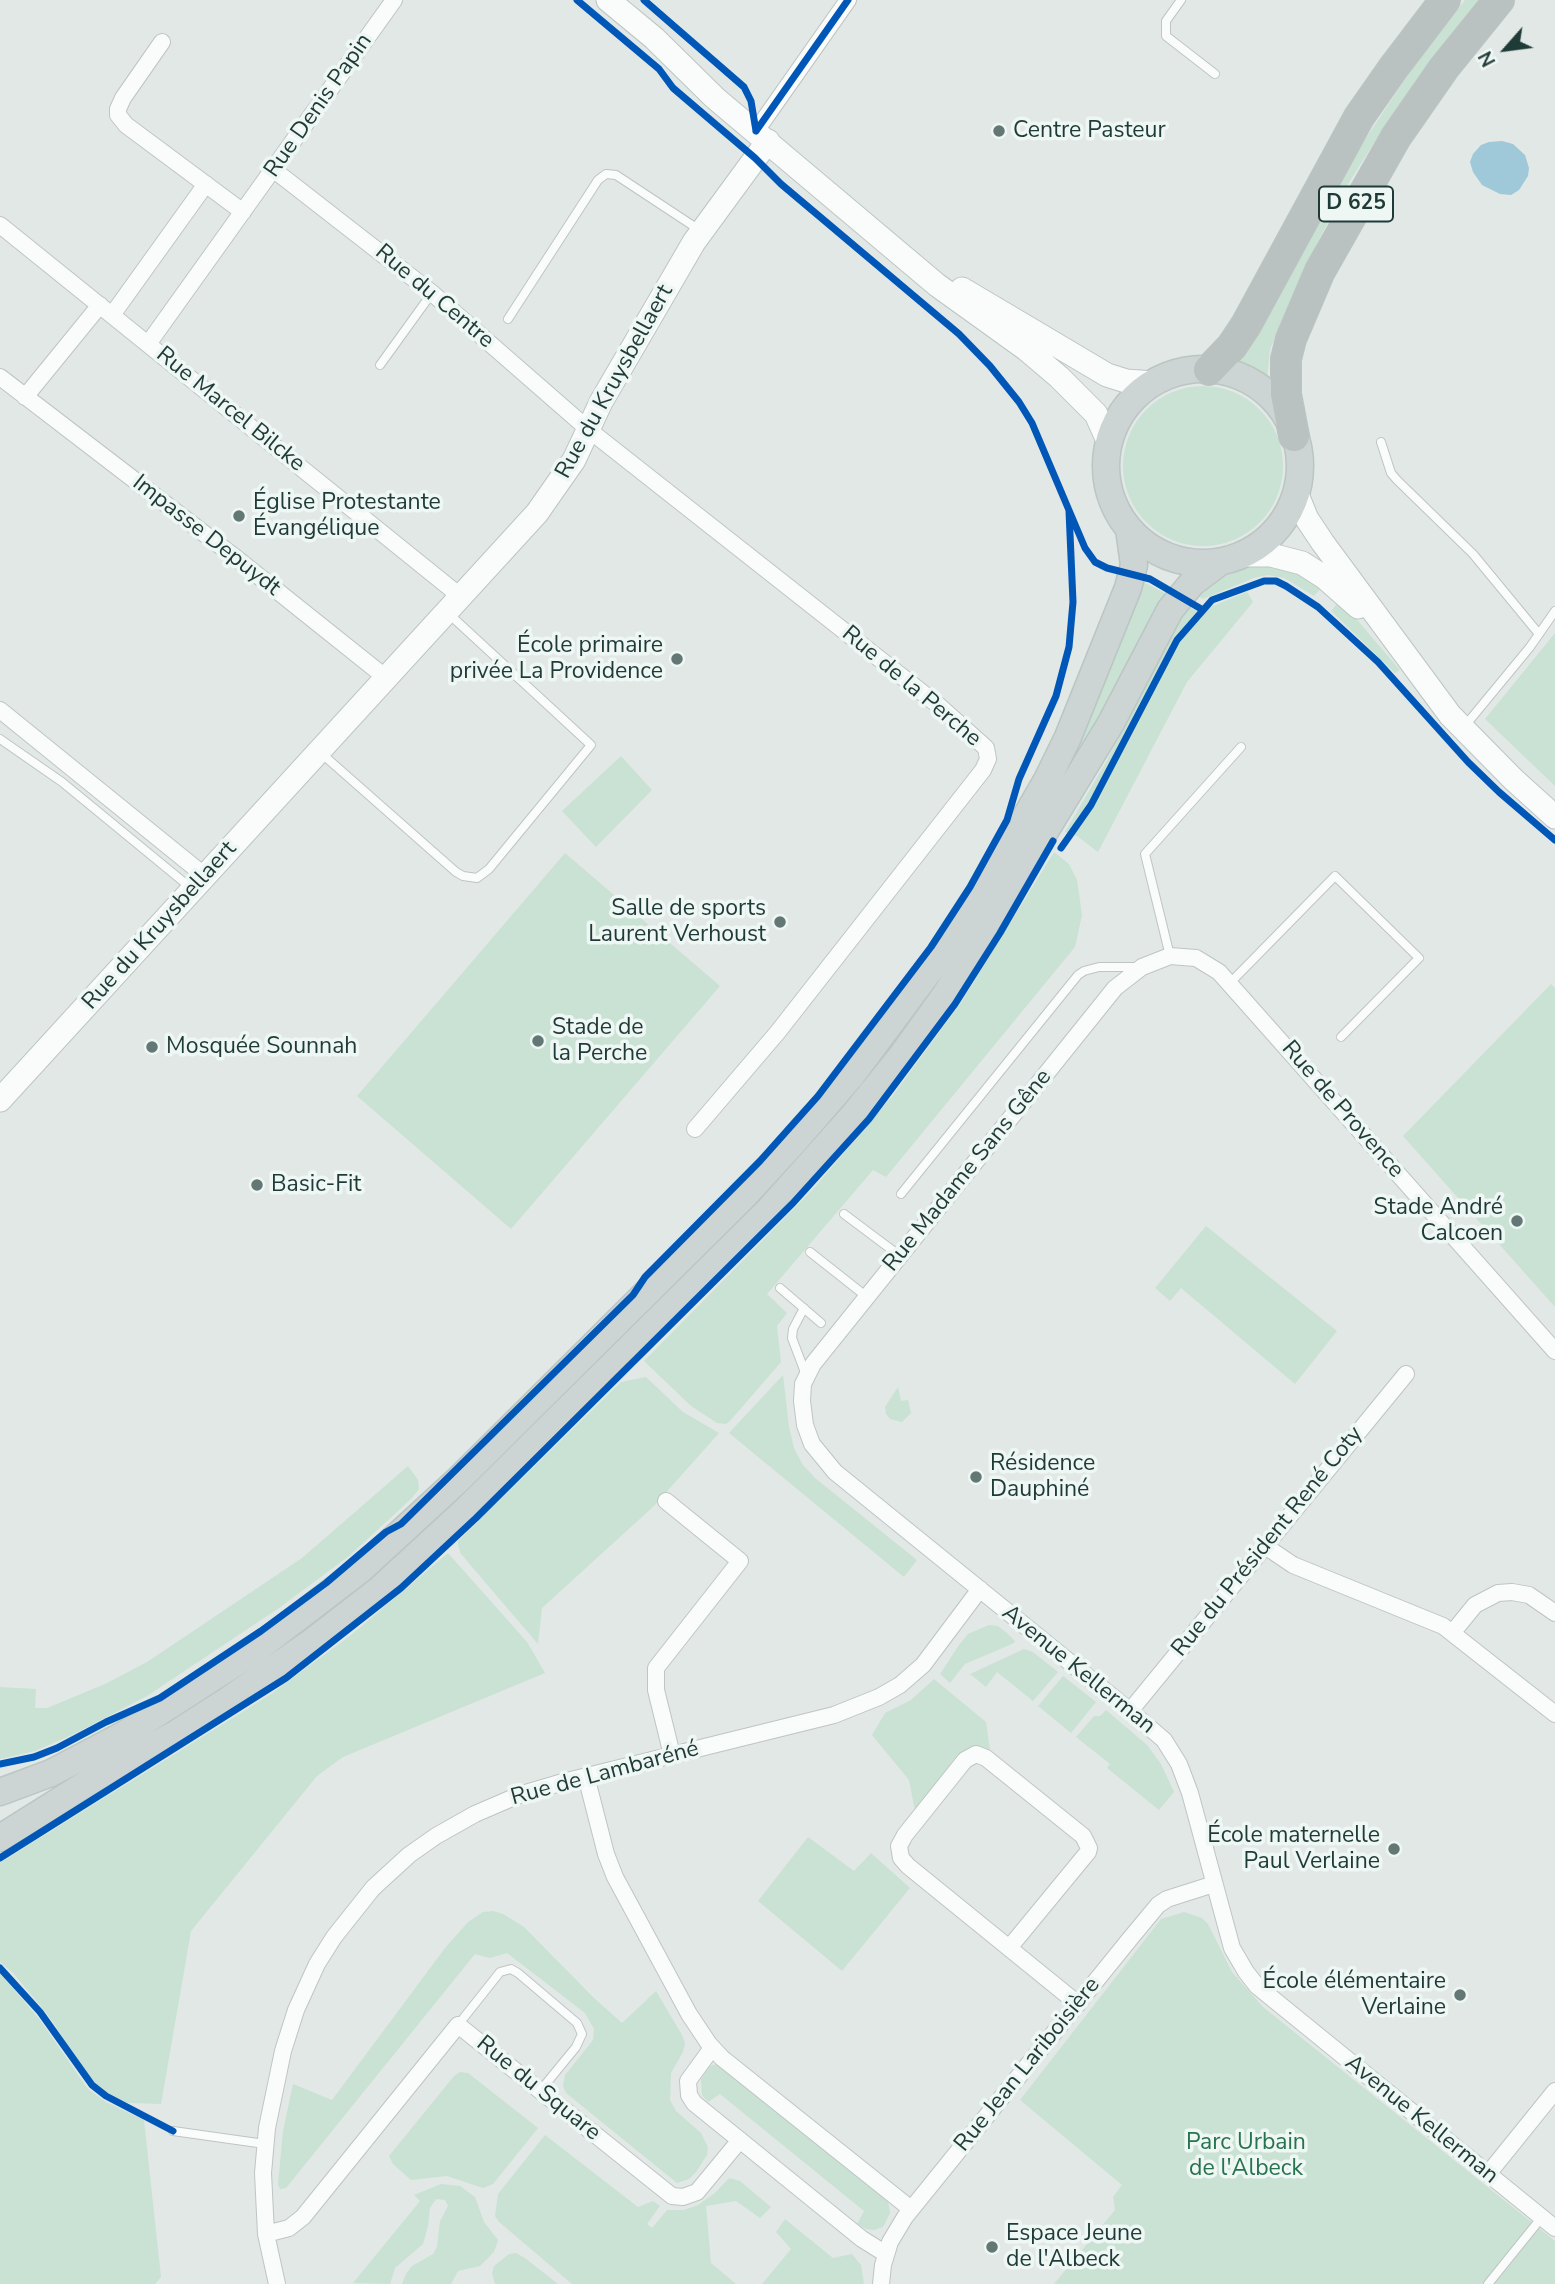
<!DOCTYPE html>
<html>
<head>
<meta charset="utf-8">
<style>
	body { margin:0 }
	#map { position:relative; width:1555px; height:2284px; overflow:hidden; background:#e1e8e6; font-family:"Nunito Sans",sans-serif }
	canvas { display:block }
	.north { position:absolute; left:1471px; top:14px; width:70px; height:70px; -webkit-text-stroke:5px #eff7f4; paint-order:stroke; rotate:242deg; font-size:19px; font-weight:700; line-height:28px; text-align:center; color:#1f3b37 }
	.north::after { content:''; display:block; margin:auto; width:24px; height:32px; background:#1f3b37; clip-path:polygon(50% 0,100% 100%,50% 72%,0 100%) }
</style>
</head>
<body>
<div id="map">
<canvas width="1555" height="2284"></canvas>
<div class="north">N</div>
</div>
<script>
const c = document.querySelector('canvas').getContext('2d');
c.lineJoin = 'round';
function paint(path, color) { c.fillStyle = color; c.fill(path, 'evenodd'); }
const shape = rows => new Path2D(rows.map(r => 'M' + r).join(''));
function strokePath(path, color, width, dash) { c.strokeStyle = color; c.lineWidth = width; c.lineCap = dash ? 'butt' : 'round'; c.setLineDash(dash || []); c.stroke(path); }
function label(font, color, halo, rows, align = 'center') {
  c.font = font + ' "Nunito Sans",sans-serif'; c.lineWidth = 7; c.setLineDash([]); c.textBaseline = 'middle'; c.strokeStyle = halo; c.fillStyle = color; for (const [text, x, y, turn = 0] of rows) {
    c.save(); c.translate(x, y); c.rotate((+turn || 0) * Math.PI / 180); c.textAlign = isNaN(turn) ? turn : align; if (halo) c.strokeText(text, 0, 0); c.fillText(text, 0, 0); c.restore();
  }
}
paint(shape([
	[1465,0,1484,0,1416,81,1380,133,1350,181,1317,243,1270,349,1267,380,1252,369,1232,362,1358,150,1412,69],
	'1123 466a80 80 0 1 1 160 0a80 80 0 1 1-160 0Z',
	[1253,563,1283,566,1323,586,1314,596,1284,578,1268,575,1254,578,1203,599,1196,595,1223,575],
	[1143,582,1167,594,1059,796,1066,759],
	[1247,592,1253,602,1187,682,1098,852,1077,836,1065,832,1106,762,1178,622,1189,606,1198,612],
	[1340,600,1400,670,1395,673,1331,611],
	[1555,633,1555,786,1485,719],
	[621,756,652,790,596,847,562,811],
	[1054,852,1069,864,1077,880,1082,915,1075,947,886,1177,873,1170,767,1294,787,1313,777,1326,781,1362,730,1421,726,1424,717,1423,691,1406,644,1361,814,1188,894,1094,962,1001],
	[565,853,720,986,511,1229,357,1096],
	[1551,984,1555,988,1555,1307,1403,1136],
	[1206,1226,1337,1331,1295,1384,1181,1288,1170,1301,1155,1288],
	[783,1375,789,1427,794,1448,803,1465,815,1478,917,1560,904,1577,729,1433],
	[646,1377,683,1412,719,1433,654,1506,542,1608,538,1644,461,1554,458,1545,458,1541,621,1382],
	[898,1387,901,1401,908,1400,911,1413,902,1422,890,1419,886,1414,885,1407],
	[408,1466,418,1480,419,1489,411,1499,349,1556,279,1608,147,1696,72,1735,35,1751,0,1759,0,1687,36,1689,35,1708,47,1708,105,1684,147,1662,302,1558],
	[448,1553,527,1642,545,1673,343,1757,317,1776,191,1931,161,2104,131,2103,118,2100,101,2090,86,2075,53,2022,34,1998,13,1973,0,1962,0,1863,271,1694,351,1635],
	[989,1625,998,1626,1007,1633,1015,1641,1014,1643,965,1664,950,1683,940,1674,959,1645,968,1634],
	[1024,1649,1033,1652,1058,1672,1033,1701,997,1672,986,1687,970,1674],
	[1063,1676,1096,1702,1071,1733,1038,1706],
	[934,1679,986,1722,990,1750,975,1748,963,1753,954,1759,915,1811,909,1780,872,1735,885,1713,911,1700],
	[1106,1710,1147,1745,1161,1764,1174,1792,1159,1810,1107,1768,1110,1764,1076,1737,1094,1716,1100,1716],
	[808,1837,854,1871,871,1853,910,1888,842,1971,758,1901],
	[493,1911,503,1914,524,1927,595,1999,622,2023,656,1991,682,2035,685,2043,683,2052,671,2073,670,2100,676,2111,701,2133,708,2147,707,2155,696,2172,689,2179,677,2183,566,2093,563,2086,565,2075,593,2040,594,2029,585,2013,507,1953,490,1958,475,1954,286,2188,280,2189,278,2184,283,2131,293,2084,332,2100,445,1948,468,1922,483,1912],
	[1184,1912,1202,1918,1208,1924,1232,1972,1263,2007,1555,2241,1555,2284,1054,2284,1115,2210,1113,2197,1122,2185,1020,2100,1161,1919],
	[0,1973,40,2020,88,2089,106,2102,144,2120,161,2277,155,2284,0,2284],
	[720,2063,888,2201,890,2213,883,2227,874,2230,866,2229,857,2224,864,2211,720,2094,708,2102,702,2095,701,2079,710,2066],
	[460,2072,468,2073,538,2128,493,2184,483,2188,447,2176,411,2180,393,2164,389,2156,454,2076],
	[545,2135,638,2207,653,2201,660,2206,647,2224,652,2228,667,2210,684,2210,698,2205,715,2193,729,2178,740,2181,771,2207,760,2218,736,2201,706,2206,711,2263,736,2284,572,2284,499,2222,495,2216,498,2194],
	[441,2184,460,2186,475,2197,484,2222,498,2240,494,2252,480,2266,458,2271,451,2284,402,2284,406,2274,412,2266,433,2254,437,2247,440,2221,448,2206,445,2200,436,2199,430,2208,428,2226,423,2244,395,2268,390,2284,353,2283,420,2201,414,2195],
	[785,2219,833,2258,852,2254,861,2265,864,2284,762,2284,791,2249,776,2232],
	[516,2253,525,2258,558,2284,495,2284,492,2273,494,2266,509,2254]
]), '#c9e2d4');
paint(shape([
	[1489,142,1502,141,1513,144,1525,155,1529,168,1528,176,1519,190,1511,195,1500,194,1482,185,1473,172,1470,162,1473,154,1481,145]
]), '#9fc8d9');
const lane = shape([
	[1181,0,1166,21,1166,36,1215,74],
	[508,319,598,180,606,174,616,175,701,231],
	[380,365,432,293],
	[1381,442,1391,473,1397,480,1473,554,1539,634],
	[1464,727,1530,647,1555,611],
	[0,739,62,782,191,888],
	[321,753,456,872,463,876,477,878,489,869,591,745,449,614],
	[1170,956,1145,854,1241,747],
	[1230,983,1335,876,1419,958,1341,1037],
	[901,1194,1078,975,1084,971,1099,967,1139,967],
	[844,1214,900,1256],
	[810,1252,867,1297],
	[780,1288,821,1323],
	[804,1308,793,1329,792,1338,806,1375],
	[458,2025,500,1972,511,1969,518,1973,577,2023,582,2034,576,2047,540,2091],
	[173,2131,265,2144],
	[1488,2284,1542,2217]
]);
const street = shape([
	[162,42,123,98,118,109,118,115,126,125,243,212],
	[756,131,848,0],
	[274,170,432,293,589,430,938,705,986,748,988,759,983,770,777,1033,695,1129],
	[0,225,460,596],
	[112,315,206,184],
	[148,344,394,0],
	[0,377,236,558,385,677],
	[25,397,100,305],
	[0,710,205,876],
	[1555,1351,1219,972,1196,958,1170,956,1142,967,1115,988,813,1364,803,1384,802,1401,805,1425,812,1444,835,1472,1130,1711,1164,1740,1179,1764,1190,1793,1232,1948,1246,1972,1257,1986,1555,2228],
	[666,1501,740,1561,656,1668,656,1690,672,1755],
	[1265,1546,1293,1565,1443,1626,1555,1714],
	[1453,1632,1475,1605,1498,1593,1512,1592,1529,1595,1555,1613],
	[1130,1711,1406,1374],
	[586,1776,606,1854,615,1877,689,2014,709,2044,722,2058,911,2209],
	[1009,1948,1088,1852,1089,1848,1083,1836,986,1758,976,1754,965,1760,905,1835,899,1846,901,1858,908,1866,1078,2004],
	[712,2048,688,2081,689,2095,694,2103,862,2239,886,2254],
	[1488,2174,1555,2091],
	[266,2234,289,2228,303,2217,458,2025,672,2196,683,2197,697,2192,740,2140],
	[277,2284,266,2234,263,2173,267,2128,283,2051,296,2010,317,1964,334,1937,373,1888,409,1855,436,1836,475,1814,519,1795,563,1782,834,1715,879,1697,900,1685,923,1665,980,1589],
	[881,2284,883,2265,890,2242,905,2217,1129,1940,1158,1905,1167,1899,1214,1884]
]);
const secondary = shape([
	[608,0,654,38,715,98,937,285,1026,349,1059,377,1096,414,1109,443],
	[962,289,1107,375,1126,381,1154,383],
	[1296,492,1307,519,1323,543,1450,715,1513,779,1555,817],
	[1241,555,1271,555,1302,563,1324,577,1358,607],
	[0,1100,537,513,574,460,601,402,694,242,768,141]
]);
const primary = shape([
	'1106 466a97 97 0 1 1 194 0a97 97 0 1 1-194 0Z',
	[0,1792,51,1773,125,1734,254,1651,360,1570,458,1480,745,1195,792,1144,851,1076,944,951,992,875,1047,780,1068,737,1128,588,1134,565,1129,529],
	[0,1838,91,1781,177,1733,227,1701,312,1642,379,1590,466,1510,769,1210,853,1116,900,1058,946,994,1111,723,1170,610,1192,583,1220,562]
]);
const highway = shape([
	[1209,370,1232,346,1246,325,1359,117,1394,67,1445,0],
	[1294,436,1286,394,1286,359,1291,339,1320,271,1396,137,1444,68,1499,0]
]);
strokePath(lane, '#bec5c3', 10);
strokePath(street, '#bec5c3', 18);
strokePath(secondary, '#bdc6c3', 25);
strokePath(primary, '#bbc5c3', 29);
strokePath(highway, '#bbc5c3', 32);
strokePath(lane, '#fafcfb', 8);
strokePath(street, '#fafcfb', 16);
strokePath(secondary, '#fafcfb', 23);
strokePath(primary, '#ccd5d3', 26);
strokePath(highway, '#b9c2c1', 30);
strokePath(shape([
	[577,0,659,69,673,88,755,158,781,184,959,334,990,366,1019,402,1032,423,1085,548,1095,562,1107,568,1150,579,1203,610],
	[644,0,744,87,751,101,756,131],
	[756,131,848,0],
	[1061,848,1091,805,1177,640,1212,600,1264,581,1276,581,1286,586,1318,607,1378,662,1468,762,1499,792,1555,840],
	[0,1764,34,1757,57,1748,106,1722,160,1698,261,1631,326,1583,386,1532,401,1524,633,1295,645,1277,760,1161,818,1096,931,947,970,887,1007,820,1019,779,1056,696,1069,647,1073,602,1069,511],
	[0,1858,286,1678,401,1588,476,1518,793,1203,869,1119,955,1004,1000,933,1053,841],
	[0,1968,40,2012,92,2085,106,2096,173,2131]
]), '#0057b8', 7);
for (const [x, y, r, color] of [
	[999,131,7,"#637874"],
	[239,516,7,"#637874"],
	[677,659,7,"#637874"],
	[780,922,7,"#637874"],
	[538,1041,7,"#637874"],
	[152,1047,7,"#637874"],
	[257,1185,7,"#637874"],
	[1517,1221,7,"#637874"],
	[976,1477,7,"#637874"],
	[1394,1849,7,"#637874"],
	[1460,1995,7,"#637874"],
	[992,2247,7,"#637874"]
]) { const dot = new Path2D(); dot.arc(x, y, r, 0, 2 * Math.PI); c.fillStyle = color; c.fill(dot); strokePath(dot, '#eff7f4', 2.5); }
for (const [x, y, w] of [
	[1356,204,74]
]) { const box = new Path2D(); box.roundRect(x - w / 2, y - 17.5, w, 35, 5); c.fillStyle = '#eff7f4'; c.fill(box); strokePath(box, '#1f3b37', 2); }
label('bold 21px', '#1f3b37', null, [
	["D 625",1356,204]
]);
label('23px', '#1f3b37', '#eff7f4', [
	["Rue Denis Papin",319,106,-55],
	["Rue du Centre",434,297,40],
	["Rue du Kruysbellaert",615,382,-61],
	["Rue Marcel Bilcke",230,410,39],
	["Impasse Depuydt",206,536,38],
	["Rue de la Perche",911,687,40],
	["Rue du Kruysbellaert",160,926,-48],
	["Rue de Provence",1342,1110,49],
	["Rue Madame Sans Gêne",968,1171,-51],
	["Rue du Président René Coty",1268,1542,-51],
	["Avenue Kellerman",1078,1670,39],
	["Rue de Lambaréné",605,1774,-15],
	["Rue Jean Lariboisière",1028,2065,-51],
	["Rue du Square",538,2089,39],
	["Avenue Kellerman",1421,2120,39]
]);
label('23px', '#1f3b37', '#eff7f4', [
	["Centre Pasteur",1013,131],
	["Église Protestante",253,503],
	["Évangélique",253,529],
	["École primaire",663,646,"right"],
	["privée La Providence",663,672,"right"],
	["Salle de sports",766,909,"right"],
	["Laurent Verhoust",766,935,"right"],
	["Stade de",552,1028],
	["la Perche",552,1054],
	["Mosquée Sounnah",166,1047],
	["Basic-Fit",271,1185],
	["Stade André",1503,1208,"right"],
	["Calcoen",1503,1234,"right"],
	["Résidence",990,1464],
	["Dauphiné",990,1490],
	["École maternelle",1380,1836,"right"],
	["Paul Verlaine",1380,1862,"right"],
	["École élémentaire",1446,1982,"right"],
	["Verlaine",1446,2008,"right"],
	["Espace Jeune",1006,2234],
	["de l'Albeck",1006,2260]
], 'left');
label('23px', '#28734f', '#eff7f4', [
	["Parc Urbain",1246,2143],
	["de l'Albeck",1246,2169]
]);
</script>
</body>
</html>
